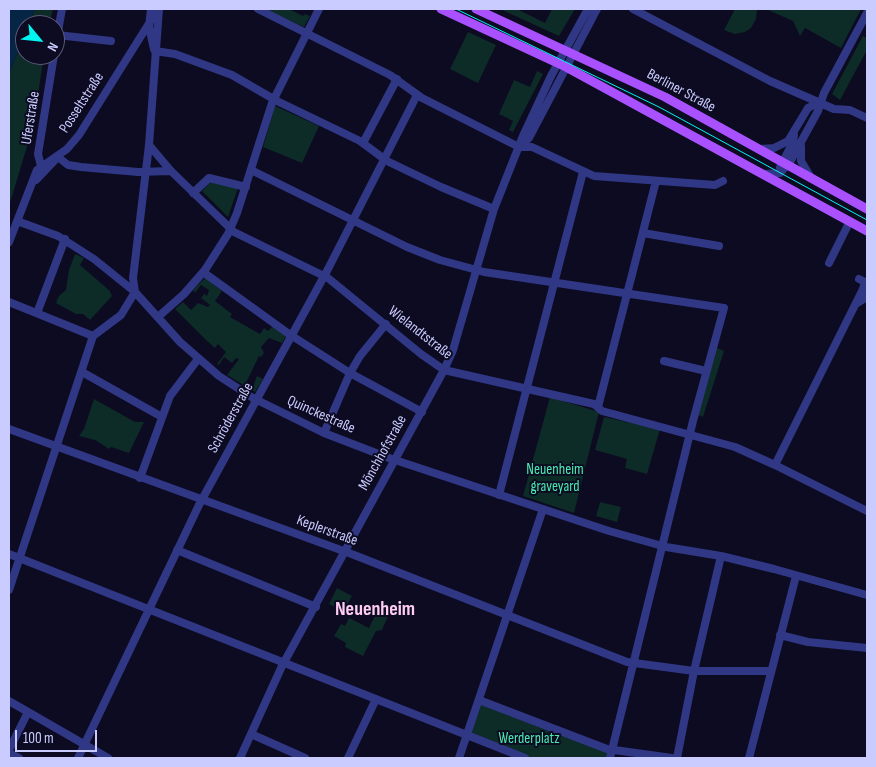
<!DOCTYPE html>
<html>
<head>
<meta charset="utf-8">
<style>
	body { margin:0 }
	#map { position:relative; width:876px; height:767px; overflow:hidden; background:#0c0b21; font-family:"Sofia Sans Condensed",sans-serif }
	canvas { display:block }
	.frame { position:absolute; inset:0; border:10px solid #cacbff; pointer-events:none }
	.north { position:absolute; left:15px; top:15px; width:50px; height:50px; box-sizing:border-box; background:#0c0b21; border:1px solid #58587a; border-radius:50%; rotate:118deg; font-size:14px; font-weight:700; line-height:20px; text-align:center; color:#cacbff }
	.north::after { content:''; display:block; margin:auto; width:18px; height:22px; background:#00f5f1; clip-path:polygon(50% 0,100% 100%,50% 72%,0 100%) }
	.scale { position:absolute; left:15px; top:730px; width:82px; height:22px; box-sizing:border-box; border:2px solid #cacbff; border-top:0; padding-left:6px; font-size:15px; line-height:18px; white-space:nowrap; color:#cacbff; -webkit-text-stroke:4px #0c0b21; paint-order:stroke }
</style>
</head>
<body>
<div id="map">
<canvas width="876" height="767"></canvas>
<div class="frame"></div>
<div class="north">N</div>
<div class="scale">100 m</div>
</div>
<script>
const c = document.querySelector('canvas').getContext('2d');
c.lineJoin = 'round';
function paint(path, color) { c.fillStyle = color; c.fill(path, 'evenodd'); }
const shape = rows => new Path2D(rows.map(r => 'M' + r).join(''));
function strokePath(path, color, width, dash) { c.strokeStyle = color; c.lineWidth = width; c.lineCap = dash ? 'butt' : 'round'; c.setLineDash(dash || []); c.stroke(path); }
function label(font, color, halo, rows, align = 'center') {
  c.font = font + ' "Sofia Sans Condensed",sans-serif'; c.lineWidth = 4; c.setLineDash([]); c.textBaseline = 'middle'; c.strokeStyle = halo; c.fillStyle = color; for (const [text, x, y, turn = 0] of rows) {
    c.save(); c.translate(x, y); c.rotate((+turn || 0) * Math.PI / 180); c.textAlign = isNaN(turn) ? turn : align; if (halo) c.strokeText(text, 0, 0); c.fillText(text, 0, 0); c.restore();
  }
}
paint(shape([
	[35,9,53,9,49,25,28,25],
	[265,9,289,9,303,16,305,14,310,16,304,27],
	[500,9,517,9,545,23,552,9,575,9,559,36],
	[735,9,757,10,756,19,751,28,745,32,735,34,724,30],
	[766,9,861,9,841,48,805,28,800,36,793,21],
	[468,32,496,45,478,83,450,69],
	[25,34,25,55,44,55,33,127,9,206,9,74],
	[863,36,867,38,867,50,840,100,832,94],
	[537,71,543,74,513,132,509,130,513,121,499,114,514,80,530,87],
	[275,106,319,126,302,163,263,147],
	[212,181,238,188,228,217,202,191],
	[75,254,84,258,80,265,110,291,112,296,90,320,83,314,76,314,56,303,59,296,66,290,69,270],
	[205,278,222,291,215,301,232,314,230,317,260,334,264,328,268,331,273,326,286,336,282,343,269,338,261,347,264,353,261,357,259,356,246,383,253,387,257,376,263,379,255,392,227,375,239,359,236,358,232,363,224,357,219,365,217,364,226,352,218,344,215,348,207,341,175,309,183,302,191,310,198,303,208,307,210,305,201,298,204,294,207,296,209,290,201,285,195,293,193,290],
	[715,347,724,351,703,417,696,414],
	[550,397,599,412,574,513,523,496],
	[94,399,135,422,144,422,129,453,111,447,109,449,95,440,79,436,84,429],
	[604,417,660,429,647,474,625,468,627,459,595,450],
	[600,502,621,507,617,522,596,516],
	[337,588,352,596,343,612,329,604],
	[377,611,388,616,382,630,376,631,363,656,345,647,346,643,334,636,341,624,345,626,349,618,369,628],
	[480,703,611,752,609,758,531,758,472,735,470,733]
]), '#0d2b27');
paint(shape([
	[9,9,35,9,28,25,25,25,25,34,9,74]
]), '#062444');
strokePath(shape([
	[151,9,149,27,154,49],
	[258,9,390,75,422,98,519,147],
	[633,9,770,81,834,109,850,110,867,118],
	[57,35,111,41],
	[55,48,62,9],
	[155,51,175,54,232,75,277,101,360,141,387,161,441,187,494,209],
	[363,143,397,79],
	[149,145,171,171,234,232,328,278,421,354,444,370,594,404,602,411,735,447,775,465,867,511],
	[520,146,529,138,597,9],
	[801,146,801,161,810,176],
	[519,147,532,147,594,176,715,185,723,181],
	[760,149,774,148,788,141,808,108,819,102],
	[58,157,68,165,81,167,138,172,171,171],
	[41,166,38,154,54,55],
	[780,167,793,142,794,135],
	[251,170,407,247,440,260,484,272,724,308,693,421,610,758],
	[764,174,780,173,790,162,818,111,824,93,867,13],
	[36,180,55,160],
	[193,193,209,178,246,187],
	[17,221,58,236,94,259,135,292,180,342,219,376,253,398,324,433,389,458,609,531,666,547,721,556,774,569,867,595],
	[643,233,719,246],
	[9,242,37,170,67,149,79,135,158,9],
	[829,263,848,225],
	[203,272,289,334,350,373,422,412],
	[859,279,865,282,863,289],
	[9,302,93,336],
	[856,304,867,297],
	[37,313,65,239],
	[158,317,184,294,205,270,228,234,237,213,272,103,319,9],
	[664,361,706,371],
	[82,372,162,417],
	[598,407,656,181],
	[9,429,349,553,627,662,694,671,771,671],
	[324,433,350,373,360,356,386,324],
	[775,465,863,289,867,291],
	[140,478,170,396,198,359],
	[499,495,583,172],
	[177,550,316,607],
	[9,554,525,758],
	[9,590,93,336,121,315,135,292,133,278,149,145,159,9],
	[780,635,808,642,867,648],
	[479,700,607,749,672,758],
	[9,701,108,758],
	[251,734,305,758],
	[9,750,28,712],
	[9,753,19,758],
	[78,758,199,505,328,269,417,95],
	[240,758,282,666,444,370,453,350,494,209,523,136,551,76,588,9],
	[348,758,376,699],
	[459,758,543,509],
	[677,758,694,671,721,556],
	[749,758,796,576]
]), '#303785', 8);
strokePath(shape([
	[441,9,566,67,867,231],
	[476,9,665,97,867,209]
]), '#a951ff', 9);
strokePath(shape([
	[456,9,659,107,867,220]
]), '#00f5f1', 1);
label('15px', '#cacbff', '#0c0b21', [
	["Berliner Straße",681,91,28],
	["Posseltstraße",82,103,-57],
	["Uferstraße",31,118,-81],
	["Wielandtstraße",420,333,38],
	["Quinckestraße",321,415,24],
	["Schröderstraße",231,418,-61],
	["Mönchhofstraße",383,453,-61],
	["Keplerstraße",327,531,20]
]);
label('15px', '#4aebb0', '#0c0b21', [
	["Neuenheim",555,470],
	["graveyard",555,487],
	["Werderplatz",529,739]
]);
label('bold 20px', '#ffccf3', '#0c0b21', [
	["Neuenheim",375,610]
]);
</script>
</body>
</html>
